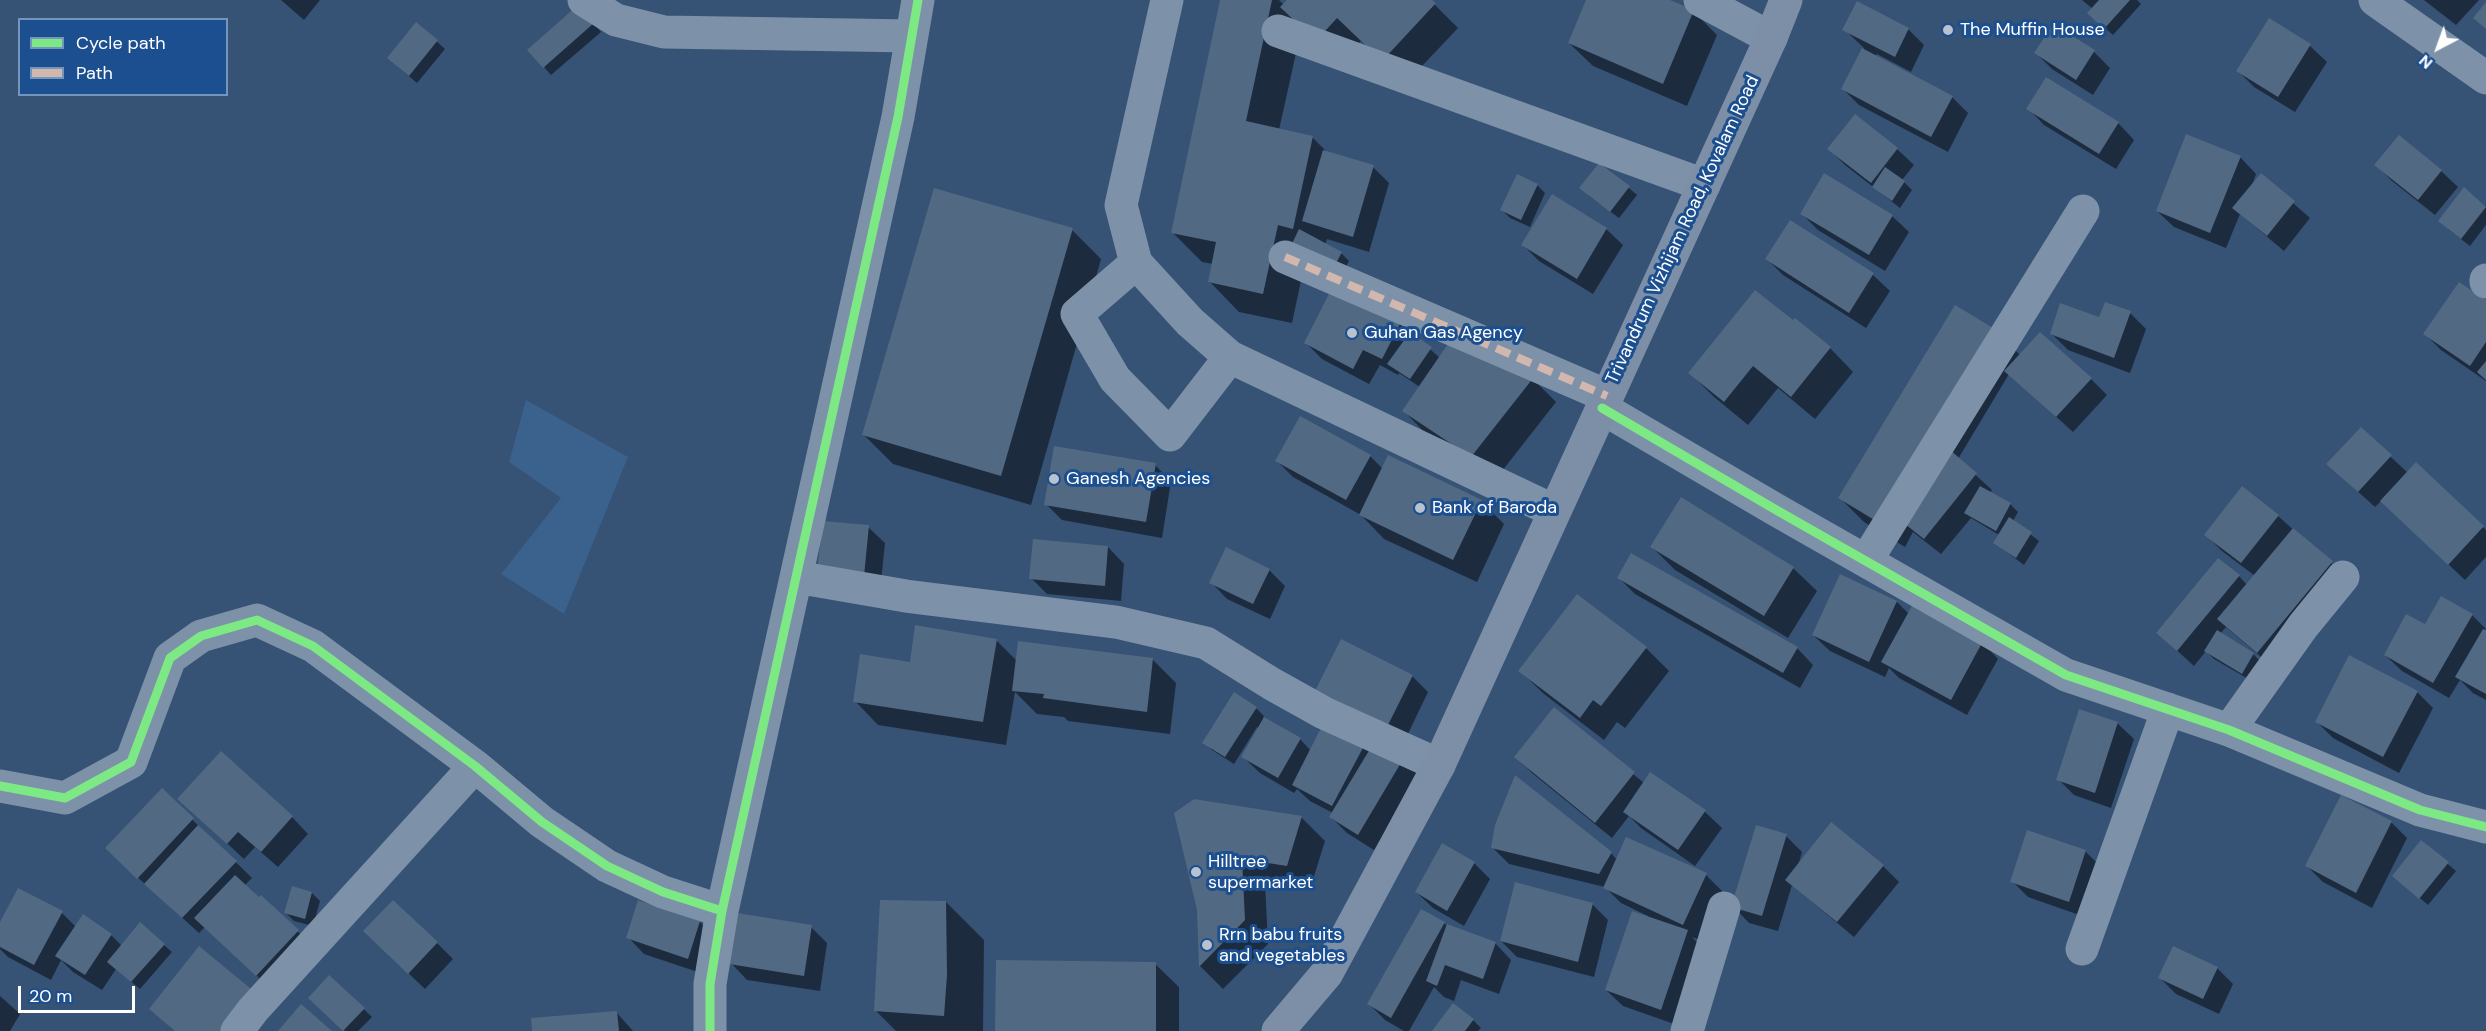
<!DOCTYPE html>
<html>
<head>
<meta charset="utf-8">
<style>
	body { margin:0 }
	#map { position:relative; width:2486px; height:1031px; overflow:hidden; background:#365274; font-family:"DM Sans",sans-serif }
	canvas { display:block }
	.legend { position:absolute; left:18px; top:18px; width:210px; height:78px; box-sizing:border-box; background:#1b4f8f; border:2px solid #7695bc; margin:0; padding:8px 10px; list-style:none; font-size:18px; color:#fff }
	.legend li { display:flex; align-items:center; gap:12px; height:30px }
	.legend b { width:30px; border:2px solid #7695bc }
	.north { position:absolute; left:2408px; top:18px; width:60px; height:60px; -webkit-text-stroke:4px #1b4f8f; paint-order:stroke; rotate:221deg; font-size:16px; font-weight:700; line-height:24px; text-align:center; color:#fff }
	.north::after { content:''; display:block; margin:auto; width:21px; height:27px; background:#fff; clip-path:polygon(50% 0,100% 100%,50% 72%,0 100%) }
	.scale { position:absolute; left:18px; top:986px; width:117px; height:27px; box-sizing:border-box; border:3px solid #fff; border-top:0; padding-left:8px; font-size:18px; line-height:21px; white-space:nowrap; color:#fff; -webkit-text-stroke:4px #1b4f8f; paint-order:stroke }
</style>
</head>
<body>
<div id="map">
<canvas width="2486" height="1031"></canvas>
<ul class="legend">
<li><b style="height:8px;background:#7ce984"></b>Cycle path</li>
<li><b style="height:8px;background:#d1b7ad"></b>Path</li>
</ul>
<div class="north">N</div>
<div class="scale">20 m</div>
</div>
<script>
const c = document.querySelector('canvas').getContext('2d');
c.lineJoin = 'round';
function paint(path, color) { c.fillStyle = color; c.fill(path, 'evenodd'); }
const shape = rows => new Path2D(rows.map(r => 'M' + r).join(''));
function strokePath(path, color, width, dash) { c.strokeStyle = color; c.lineWidth = width; c.lineCap = dash ? 'butt' : 'round'; c.setLineDash(dash || []); c.stroke(path); }
function label(font, color, halo, rows, align = 'center') {
  c.font = font + ' "DM Sans",sans-serif'; c.lineWidth = 6; c.setLineDash([]); c.textBaseline = 'middle'; c.strokeStyle = halo; c.fillStyle = color; for (const [text, x, y, turn = 0] of rows) {
    c.save(); c.translate(x, y); c.rotate((+turn || 0) * Math.PI / 180); c.textAlign = isNaN(turn) ? turn : align; if (halo) c.strokeText(text, 0, 0); c.fillText(text, 0, 0); c.restore();
  }
}
paint(shape([
	[526,400,628,457,564,614,501,574,561,498,509,462]
]), '#3b618d');
paint(shape([
	[281,0,320,0,304,20],
	[1221,0,1279,0,1284,5,1289,0,1430,0,1458,28,1406,83,1361,41,1340,63,1302,26,1279,130,1312,137,1329,154,1373,167,1389,183,1369,252,1327,239,1325,245,1341,253,1349,261,1339,280,1305,262,1292,323,1239,312,1210,282,1213,264,1202,262,1172,232],
	[1587,0,1666,0,1694,12,1717,35,1687,106,1593,66,1569,43],
	[2082,0,2137,0,2141,4,2113,35,2097,21,2093,9],
	[2424,0,2479,0,2456,25],
	[586,15,601,32,551,75,544,67],
	[2269,20,2310,46,2327,62,2295,112,2254,87,2238,71],
	[417,24,445,49,417,83,397,66],
	[1844,29,1908,29,1924,45,1911,72,1877,54,1875,56,1952,97,1968,113,1948,152,1859,105,1843,89,1864,48],
	[2094,52,2110,68,2093,95,2052,69,2036,53],
	[2028,108,2118,123,2134,140,2116,169,2044,125],
	[1856,116,1897,149,1914,165,1902,180,1912,190,1900,208,1845,165,1829,149],
	[2240,157,2256,174,2252,185,2261,175,2310,218,2284,251,2240,214,2226,248,2174,227,2157,211],
	[2376,165,2441,171,2458,187,2435,215,2392,181],
	[1825,175,1892,216,1909,232,1885,271,1818,230,1801,213],
	[1537,185,1545,193,1530,227,1510,218,1502,210],
	[1629,188,1637,195,1619,218,1589,196],
	[2464,189,2486,207,2486,225,2470,246,2448,229],
	[1552,196,1606,229,1623,245,1593,294,1539,261,1523,245],
	[1790,222,1873,275,1890,291,1866,328,1783,275,1767,259],
	[1072,230,1101,259,1031,505,893,464,864,435],
	[2486,302,2486,381,2441,350,2425,334],
	[2130,313,2146,329,2130,373,2068,350,2051,333],
	[1400,323,1440,358,1533,379,1556,402,1495,480,1427,435,1404,411,1420,387,1399,373,1398,375,1380,365,1369,384,1322,359,1306,343],
	[1997,332,2020,355,2091,379,2107,395,2073,432,2009,374,1958,459,1992,490,1990,493,2010,504,2018,512,2013,521,2039,541,2024,565,1995,543,1999,535,1971,518,1941,554,1913,532,1905,547,1864,522,1840,498],
	[1830,348,1853,372,1815,419,1778,388,1748,425,1713,396,1690,373],
	[2361,429,2408,473,2416,464,2486,530,2486,557,2465,580,2381,501,2375,507,2345,480],
	[1370,456,1383,469,1481,501,1504,524,1477,582,1384,539,1361,515,1293,477,1277,461],
	[1155,465,1171,481,1162,538,1062,520,1046,504],
	[2278,516,2348,578,2274,668,2226,627,2220,634,2253,654,2261,662,2250,680,2214,659,2206,651,2194,666,2158,633,2239,576,2247,585,2255,576,2222,551,2206,535],
	[868,527,885,543,880,591,835,586],
	[1108,547,1124,564,1121,601,1047,594,1031,578],
	[1652,547,1793,568,1817,591,1788,638,1675,570],
	[1269,570,1285,586,1270,619,1227,599,1211,582],
	[1619,578,1797,648,1813,665,1800,688,1635,594],
	[1897,602,1909,614,1982,642,1998,659,1967,715,1899,678,1889,668,1885,677,1830,651,1813,635],
	[2472,615,2486,629,2486,700,2473,693,2460,680,2449,698,2402,671,2385,655,2425,627],
	[996,640,1017,661,1152,659,1176,683,1170,734,1068,721,1064,717,1037,714,1015,692,1006,745,878,725,855,701,911,664],
	[1646,648,1669,671,1625,728,1617,722,1604,740,1544,694,1520,671],
	[1412,676,1428,692,1404,742,1333,707],
	[2417,692,2433,708,2399,773,2333,738,2317,722],
	[1235,694,1256,708,1264,716,1263,718,1300,739,1311,751,1376,741,1420,774,1374,850,1347,833,1331,817,1333,813,1310,801,1297,789,1294,793,1260,773,1243,757,1259,729,1257,727,1234,764,1212,750,1204,742],
	[1555,710,1644,783,1650,774,1705,812,1722,828,1695,866,1641,828,1629,816,1612,838,1532,773,1516,757],
	[2117,723,2134,739,2111,808,2074,795,2058,779],
	[162,790,252,878,244,886,259,899,261,897,314,947,273,991,205,927,199,933,123,864],
	[179,799,292,817,308,834,278,867,255,847,244,859],
	[1195,800,1301,817,1325,841,1310,889,1265,882,1268,944,1223,989,1200,966],
	[2391,822,2407,838,2372,908,2323,882,2307,866],
	[1831,825,1883,866,1899,882,1854,937,1792,885,1778,931,1749,923,1733,906,1786,836,1802,852,1798,866],
	[2422,842,2456,871,2428,905,2402,883],
	[1493,848,1611,853,1617,860,1706,875,1722,891,1700,940,1692,937,1703,948,1677,1025,1623,1006,1606,990,1648,916,1621,903,1605,887,1509,864],
	[2085,851,2101,867,2085,917,2028,897,2012,881],
	[1474,863,1490,879,1464,926,1433,908,1416,892],
	[312,893,320,901,313,926,294,921,286,913],
	[946,902,984,940,983,1031,896,1031,875,1010],
	[1592,904,1608,920,1594,977,1517,957,1501,941],
	[62,913,76,927,83,916,111,935,122,946,164,945,172,952,140,989,116,969,102,990,73,972,61,960,51,980,8,957,0,949,0,925],
	[700,922,716,938,704,974,644,954,628,937],
	[1444,923,1447,926,1495,943,1511,960,1499,994,1461,980,1454,1001,1444,997,1434,987,1409,1031,1404,1031,1385,1020,1369,1004],
	[811,927,827,943,820,991,747,980,731,963],
	[437,943,453,959,425,989,381,947],
	[1155,964,1179,987,1179,1031,997,1031],
	[2217,968,2233,984,2219,1014,2176,994,2160,978],
	[330,977,372,1017,358,1031,345,1031,310,998],
	[0,996,20,1014,10,1031,0,1031],
	[617,1013,633,1031,534,1031],
	[1473,1020,1481,1028,1478,1031,1434,1031]
]), '#0007');
paint(shape([
	[1220,0,1272,0,1246,121,1313,136,1293,229,1278,225,1263,294,1208,282,1216,242,1171,233],
	[1287,0,1432,0,1436,3,1382,61,1337,18,1316,41,1280,7],
	[1586,0,1670,0,1694,10,1663,84,1568,43],
	[2099,0,2130,0,2104,29,2087,13],
	[1857,1,1909,28,1895,57,1842,30],
	[2486,2,2486,29,2473,18],
	[578,5,594,23,543,68,527,50],
	[2269,18,2311,44,2278,97,2236,71],
	[416,22,438,40,409,76,387,58],
	[2053,24,2095,50,2076,80,2034,53],
	[1862,48,1953,96,1931,137,1841,89],
	[2046,77,2119,122,2099,154,2026,109],
	[1855,114,1898,148,1871,183,1827,149],
	[2186,134,2241,156,2210,233,2156,211],
	[2399,135,2442,170,2418,200,2374,165],
	[1323,150,1374,165,1353,237,1302,221],
	[1599,163,1630,186,1610,212,1579,188],
	[1885,167,1905,181,1892,201,1872,187],
	[1824,173,1893,215,1869,255,1800,214],
	[2261,173,2295,201,2267,236,2232,208],
	[1517,174,1538,184,1521,220,1500,210],
	[2464,187,2486,207,2461,239,2438,221],
	[934,188,1073,228,1001,476,862,435],
	[1552,194,1607,228,1577,279,1521,245],
	[1790,220,1874,273,1849,313,1765,259],
	[1299,229,1342,252,1331,273,1289,250],
	[2459,282,2486,300,2486,342,2470,366,2423,334],
	[1333,286,1401,322,1382,359,1363,350,1353,369,1304,343],
	[1755,290,1793,320,1795,318,1831,347,1791,397,1753,366,1724,402,1688,373],
	[2105,302,2131,311,2114,358,2050,334,2060,303,2099,317],
	[1955,305,1998,331,1881,524,1838,498],
	[1410,332,1432,347,1410,379,1387,364],
	[2040,332,2092,378,2056,417,2004,371],
	[1452,338,1534,377,1471,457,1402,411],
	[2486,361,2486,380,2477,372],
	[1300,416,1371,455,1346,500,1275,461],
	[2361,427,2392,455,2358,492,2326,464],
	[1054,446,1156,463,1146,522,1044,505],
	[1950,450,1977,473,1924,539,1896,517],
	[1388,455,1482,500,1453,560,1359,515],
	[2416,462,2484,526,2448,565,2380,501],
	[1980,486,2011,503,1996,531,1964,513],
	[2242,486,2279,515,2241,563,2204,535],
	[1681,497,1794,567,1764,616,1650,547],
	[2009,517,2032,532,2016,558,1993,543],
	[823,521,869,525,864,576,817,571],
	[2293,528,2333,561,2257,653,2217,619],
	[1033,539,1108,546,1105,586,1029,579],
	[1226,547,1270,569,1253,604,1209,583],
	[1631,553,1798,647,1783,673,1617,578],
	[2218,558,2240,575,2177,651,2156,633],
	[1840,574,1897,601,1869,662,1812,635],
	[1577,594,1647,647,1601,706,1593,700,1580,718,1518,671],
	[2441,596,2473,614,2433,683,2384,655,2406,614,2425,624],
	[1913,604,1983,641,1951,700,1881,662],
	[915,625,997,639,983,722,853,702,860,654,910,662],
	[2483,629,2486,630,2486,694,2455,677],
	[2217,630,2254,653,2242,674,2204,651],
	[1341,639,1413,675,1387,727,1315,691],
	[1018,641,1153,658,1147,712,1043,698,1044,694,1012,691],
	[2349,655,2418,691,2383,757,2315,722],
	[1234,692,1257,707,1225,757,1202,743],
	[1554,707,1635,772,1595,823,1514,757],
	[2079,709,2118,722,2095,793,2056,780],
	[1264,717,1301,738,1278,778,1241,757],
	[1324,722,1365,744,1332,806,1292,785],
	[1376,739,1405,756,1358,835,1329,817],
	[221,751,293,816,261,852,238,832,227,844,177,799],
	[1650,772,1706,810,1678,850,1623,812],
	[1515,775,1612,852,1599,874,1491,848,1495,825],
	[162,788,194,818,137,879,105,848],
	[2341,795,2392,821,2356,893,2305,866],
	[1194,799,1302,816,1287,866,1242,859,1245,920,1199,967,1197,910,1174,813],
	[1831,822,1884,865,1837,922,1785,880],
	[198,825,237,861,182,918,144,884],
	[1756,825,1787,834,1762,916,1731,907],
	[2027,830,2086,850,2069,902,2010,882],
	[1626,837,1707,873,1683,925,1603,888],
	[2421,840,2449,862,2419,899,2392,876],
	[1442,843,1475,862,1447,911,1415,892],
	[235,875,259,897,261,895,299,930,256,976,194,918],
	[1515,882,1593,903,1578,962,1500,941],
	[292,886,312,892,305,919,284,913],
	[18,888,63,911,34,965,0,947,0,922],
	[393,900,438,942,408,974,363,931],
	[638,900,700,921,688,959,626,938],
	[880,900,946,901,947,975,944,1016,874,1011],
	[1421,909,1445,922,1391,1018,1367,1004],
	[1632,911,1688,930,1661,1010,1605,990],
	[737,913,812,925,804,976,729,964],
	[83,914,112,934,85,975,55,956],
	[140,922,165,944,131,982,107,962],
	[1447,924,1496,942,1483,979,1445,965,1437,986,1426,981],
	[199,946,256,993,224,1031,175,1031,149,1009],
	[2173,946,2218,967,2203,999,2158,978],
	[996,960,1156,962,1156,1031,995,1031],
	[329,975,365,1008,343,1031,308,998],
	[1453,1003,1474,1019,1465,1031,1432,1031],
	[301,1004,332,1031,278,1031],
	[617,1011,619,1031,532,1031,531,1018]
]), '#526984');
strokePath(shape([
	[584,0,616,20,664,32,912,36],
	[1167,0,1121,205,1136,263,1190,322,1230,357,1554,511],
	[1700,0,1771,38],
	[2375,0,2486,78],
	[1278,31,1704,185],
	[1285,257,1607,396],
	[1136,263,1077,314,1115,379,1170,435,1230,357],
	[2486,280,2486,282],
	[1602,408,1778,511,2066,675,2229,730,2420,810,2486,827],
	[1866,561,2083,211],
	[796,577,906,596,1116,622,1206,643,1272,684,1324,713,1439,765],
	[2229,730,2303,626,2343,577],
	[0,786,65,798,131,762,170,658,201,636,257,620,313,646,475,766,542,822,607,866,663,892,722,911],
	[2082,949,2168,709],
	[237,1031,253,1010,475,766],
	[710,1031,710,984,722,911,898,117,918,0],
	[1687,1031,1724,908]
]), '#7d92a8', 33);
strokePath(shape([
	[1278,1031,1327,973,1439,765,1771,38,1786,0]
]), '#7d8ea7', 33);
strokePath(shape([
	[1285,257,1607,396]
]), '#d1b7ad', 8, [15, 8]);
strokePath(shape([
	[1602,408,1778,511,2066,675,2229,730,2420,810,2486,827],
	[0,786,65,798,131,762,170,658,201,636,257,620,313,646,475,766,542,822,607,866,663,892,722,911],
	[710,1031,710,984,722,911,898,117,918,0]
]), '#7ce984', 9);
for (const [x, y, r, color] of [
	[1948,30,6,"#b9c2ce"],
	[1352,333,6,"#b9c2ce"],
	[1054,479,6,"#b9c2ce"],
	[1420,508,6,"#b9c2ce"],
	[1196,872,6,"#b9c2ce"],
	[1207,945,6,"#b9c2ce"]
]) { const dot = new Path2D(); dot.arc(x, y, r, 0, 2 * Math.PI); c.fillStyle = color; c.fill(dot); strokePath(dot, '#1b4f8f', 2); }
label('18px', '#fff', '#1b4f8f', [
	["The Muffin House",1960,30],
	["Guhan Gas Agency",1364,333],
	["Ganesh Agencies",1066,479],
	["Bank of Baroda",1432,508],
	["Hilltree",1208,862],
	["supermarket",1208,883],
	["Rrn babu fruits",1219,935],
	["and vegetables",1219,956]
], 'left');
label('18px', '#fff', '#1b4f8f', [
	["Trivandrum Vizhijam Road, Kovalam Road",1683,230,-65]
]);
</script>
</body>
</html>
